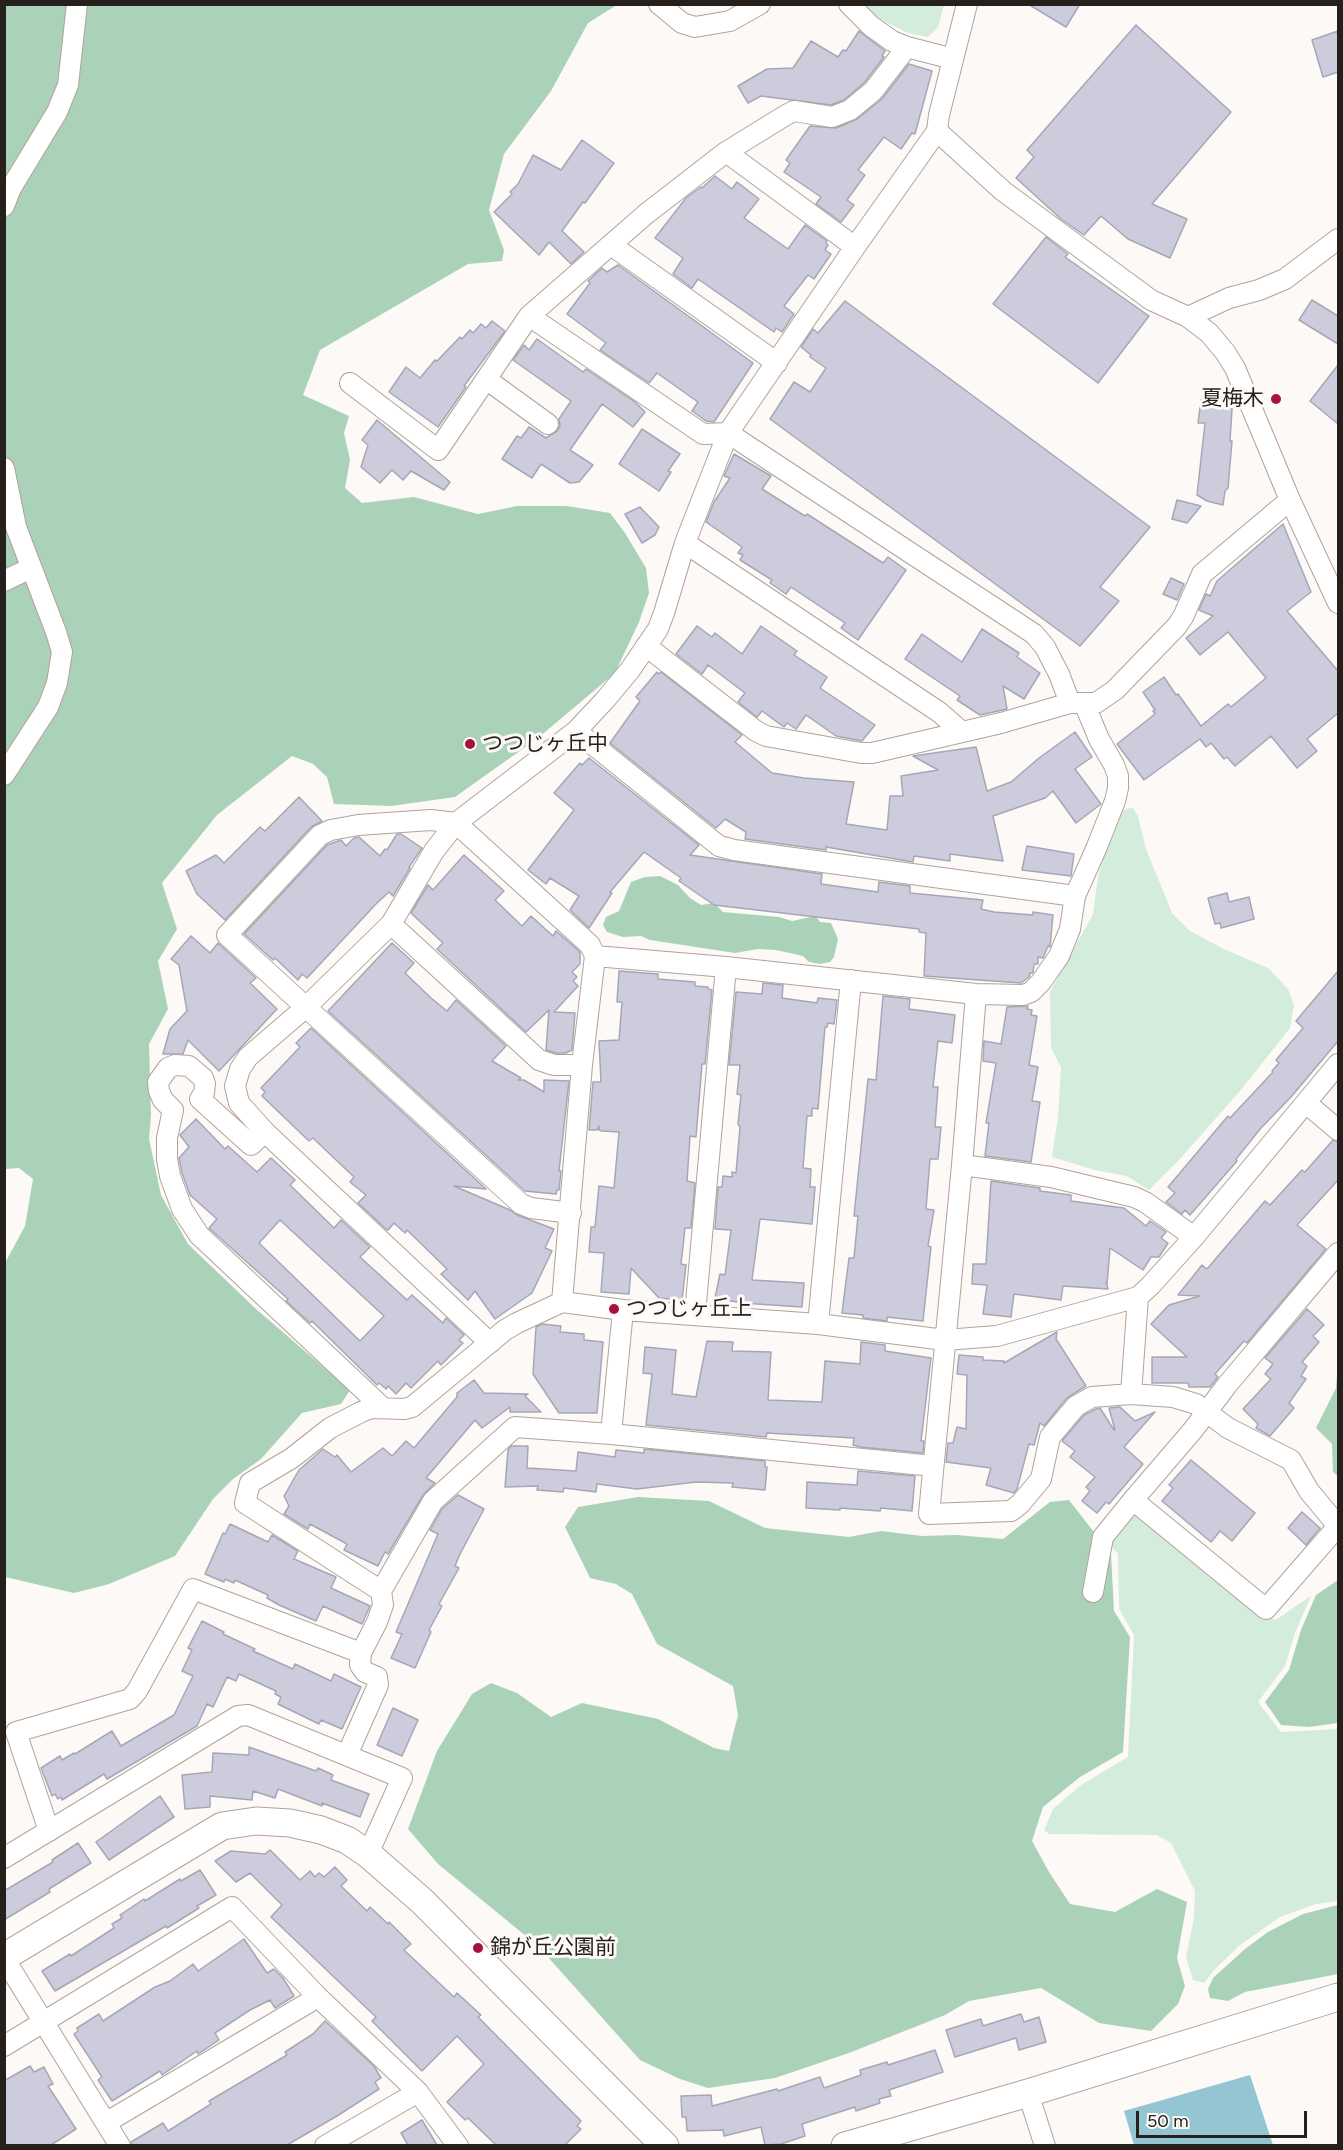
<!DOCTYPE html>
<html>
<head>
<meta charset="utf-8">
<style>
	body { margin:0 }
	#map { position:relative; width:1343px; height:2150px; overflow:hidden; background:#fcf9f7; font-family:Figtree,sans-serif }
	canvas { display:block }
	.frame { position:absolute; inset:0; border:6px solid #26201c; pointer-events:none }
	.scale { position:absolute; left:1136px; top:2111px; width:171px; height:27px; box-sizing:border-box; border:3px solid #26201c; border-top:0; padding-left:8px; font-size:18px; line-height:21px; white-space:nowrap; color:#26201c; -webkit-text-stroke:4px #fcf9f7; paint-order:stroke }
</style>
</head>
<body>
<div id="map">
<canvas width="1343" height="2150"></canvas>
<div class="frame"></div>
<div class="scale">50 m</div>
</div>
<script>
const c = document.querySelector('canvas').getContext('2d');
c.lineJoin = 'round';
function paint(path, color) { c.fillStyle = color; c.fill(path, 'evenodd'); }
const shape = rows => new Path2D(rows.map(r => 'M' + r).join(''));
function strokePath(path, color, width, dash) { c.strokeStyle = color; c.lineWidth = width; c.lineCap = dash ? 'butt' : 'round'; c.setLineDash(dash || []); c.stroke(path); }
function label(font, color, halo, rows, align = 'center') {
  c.font = font + ' Figtree,"Noto Sans JP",sans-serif'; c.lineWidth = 6; c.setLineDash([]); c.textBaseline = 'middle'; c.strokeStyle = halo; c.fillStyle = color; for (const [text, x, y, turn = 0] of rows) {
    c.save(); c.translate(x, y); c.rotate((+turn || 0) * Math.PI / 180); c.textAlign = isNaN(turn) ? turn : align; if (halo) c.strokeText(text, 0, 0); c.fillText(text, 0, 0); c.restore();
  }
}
paint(shape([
	[862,5,944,5,938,27,928,37,908,33,872,15],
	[1133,808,1138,816,1146,849,1172,913,1190,931,1224,949,1268,968,1288,989,1294,1005,1290,1028,1240,1091,1179,1160,1149,1190,1127,1176,1095,1170,1052,1157,1058,1117,1061,1067,1051,1048,1050,992,1093,914,1098,876,1117,817,1126,809],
	[1137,1511,1265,1619,1277,1619,1311,1596,1295,1633,1285,1666,1258,1702,1281,1732,1338,1729,1338,1901,1316,1904,1280,1917,1240,1945,1213,1971,1204,1983,1193,1980,1186,1957,1194,1918,1195,1891,1171,1843,1157,1835,1049,1834,1044,1830,1053,1809,1081,1785,1128,1757,1134,1635,1119,1609,1118,1554,1107,1542]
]), '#d3ecdb');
paint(shape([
	[5,5,617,5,588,23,551,91,504,154,489,210,504,250,502,261,468,264,320,350,303,395,349,416,344,433,350,460,345,488,362,503,414,497,478,514,517,506,567,506,610,513,625,533,646,568,649,593,639,622,615,673,538,738,455,797,391,806,334,804,327,777,313,764,292,756,217,815,162,883,177,929,158,961,168,1009,149,1044,151,1115,149,1139,161,1195,188,1244,256,1309,350,1390,341,1404,302,1413,261,1459,233,1479,213,1499,175,1556,109,1584,74,1593,5,1577,5,1263,25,1226,33,1179,19,1168,5,1169],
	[660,876,678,885,690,898,701,905,714,903,723,912,779,917,792,921,816,916,820,922,831,923,838,939,834,957,830,962,820,964,809,962,803,956,776,950,758,949,735,953,650,940,641,936,623,937,607,932,603,925,606,917,619,911,631,882,645,877],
	[1338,1362,1338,1476,1333,1472,1332,1444,1316,1428,1336,1388],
	[638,1497,709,1501,765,1528,849,1537,881,1531,922,1536,956,1535,1003,1539,1050,1502,1069,1500,1111,1554,1114,1611,1130,1637,1123,1752,1080,1777,1043,1807,1032,1841,1049,1872,1070,1904,1115,1912,1157,1889,1187,1902,1177,1958,1185,1986,1178,2004,1151,2031,1099,2023,1041,1988,969,2001,945,2015,849,2053,775,2078,708,2088,680,2079,640,2060,538,1946,438,1864,408,1829,437,1751,472,1694,491,1683,517,1693,551,1717,582,1703,658,1719,714,1748,729,1751,738,1715,733,1686,657,1644,632,1594,616,1584,590,1578,565,1527,578,1507],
	[1338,1580,1338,1723,1309,1727,1281,1725,1265,1702,1289,1670,1301,1630,1316,1595],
	[1338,1905,1338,1974,1245,1992,1228,2001,1210,1998,1208,1989,1213,1978,1245,1949,1268,1932,1303,1914]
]), '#aad2b8');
paint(shape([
	[1250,2075,1273,2145,1134,2145,1124,2111]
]), '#93c5d3');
const building = shape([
	[1028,4,1080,4,1066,27,1028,4],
	[1136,25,1231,112,1152,204,1187,219,1170,258,1128,239,1101,216,1084,235,1061,219,1016,178,1034,157,1027,150,1136,25],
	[859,31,885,51,882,56,884,57,864,83,844,100,831,105,761,96,748,103,738,86,767,69,793,68,811,41,838,57,843,50,846,51,859,31],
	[1338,31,1338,72,1323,77,1312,40,1338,31],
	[909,64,932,71,915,134,912,133,901,149,884,137,858,170,865,175,847,200,854,205,841,222,816,204,821,197,784,172,790,163,786,160,810,126,836,128,857,119,882,99,909,64],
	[582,140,614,163,585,203,583,202,562,231,584,252,571,264,549,242,539,255,494,212,512,194,510,192,518,184,533,155,561,170,582,140],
	[715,176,732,189,737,182,759,199,744,218,788,249,805,225,827,241,826,243,828,245,825,250,831,254,814,279,808,275,784,306,794,314,782,332,776,328,774,332,698,279,692,288,673,274,683,258,655,238,686,198,701,187,702,188,715,176],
	[1046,237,1068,254,1065,257,1149,316,1098,383,993,304,1046,237],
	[618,265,753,363,714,422,706,421,692,411,698,402,657,373,649,383,600,350,606,343,567,314,590,283,588,281,602,268,607,272,618,265],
	[1312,300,1338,316,1338,344,1299,320,1312,300],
	[845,301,1150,527,1100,587,1119,601,1080,646,770,419,794,382,810,392,826,368,810,357,811,355,801,347,813,329,818,333,845,301],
	[492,321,505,331,464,386,466,387,438,427,389,392,406,367,420,378,435,360,437,361,460,337,462,339,470,330,473,333,481,324,486,328,492,321],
	[537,339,583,372,586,369,635,402,645,412,633,427,602,404,570,450,593,465,579,482,570,483,541,464,532,478,502,459,517,436,521,438,529,427,546,438,557,431,560,426,559,419,571,401,513,360,524,345,529,350,537,339],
	[1338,365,1338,424,1310,401,1338,365],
	[1233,393,1230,441,1232,441,1228,488,1225,491,1223,505,1207,501,1197,495,1205,423,1198,423,1201,400,1233,393],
	[377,420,450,482,444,490,411,471,403,480,392,470,380,483,361,467,368,445,362,440,377,420],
	[642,429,680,454,668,471,671,472,659,491,619,464,642,429],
	[734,454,771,476,762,489,805,516,807,514,883,563,888,557,906,570,858,640,841,628,845,623,791,587,786,594,770,583,772,580,740,560,743,555,738,553,742,547,706,522,714,502,730,478,724,476,734,454],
	[1177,500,1201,506,1187,523,1172,519,1177,500],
	[640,507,659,527,655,535,642,543,625,514,640,507],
	[1283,524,1311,592,1287,611,1338,671,1338,713,1307,739,1317,751,1297,768,1271,736,1235,766,1227,757,1224,759,1211,743,1206,747,1200,739,1144,780,1117,744,1155,714,1153,711,1155,710,1143,692,1164,677,1176,695,1178,694,1201,726,1228,704,1231,707,1266,678,1228,632,1200,655,1186,638,1213,616,1199,610,1206,594,1210,596,1217,581,1283,524],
	[1171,578,1184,584,1177,600,1163,594,1171,578],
	[697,626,712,637,715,633,742,654,761,626,797,651,794,655,827,677,820,688,875,725,862,741,836,736,806,715,796,729,787,723,784,727,762,711,757,717,738,702,745,693,708,665,702,674,676,654,697,626],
	[982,629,1019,653,1017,657,1040,673,1024,699,1003,686,1007,709,980,715,957,700,960,696,905,659,922,634,962,662,982,629],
	[657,672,659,674,661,672,742,735,735,742,772,773,804,778,854,782,846,824,887,830,890,796,903,796,901,776,938,770,913,756,976,747,987,791,1011,782,1039,758,1075,732,1092,757,1075,769,1101,804,1076,823,1053,791,1045,798,993,816,1003,861,950,854,950,861,914,856,913,862,826,847,826,850,745,839,746,832,725,819,716,828,610,743,640,701,636,697,657,672],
	[589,758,699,845,690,855,822,874,821,884,878,892,879,882,910,886,910,893,983,900,981,909,994,912,1033,915,1033,912,1053,915,1050,947,1048,946,1043,958,1038,957,1038,964,1034,964,1033,973,1030,973,1029,977,1021,983,924,976,926,933,919,932,919,929,714,905,679,881,681,878,644,852,610,892,612,893,589,928,570,910,579,896,550,878,546,884,528,870,574,810,554,793,580,763,582,765,589,758],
	[299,797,322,821,311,827,225,920,197,894,186,871,216,855,224,863,260,827,265,831,299,797],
	[397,834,401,834,422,848,409,867,410,868,393,896,389,892,376,904,307,978,302,974,298,980,275,958,273,960,244,934,327,845,341,840,346,846,354,838,359,837,380,856,385,849,387,850,397,834],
	[1027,846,1074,854,1071,876,1022,870,1027,846],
	[464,855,504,891,495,900,522,926,531,916,553,936,556,931,580,952,580,964,572,972,577,977,573,981,578,986,554,1012,575,1013,572,1050,566,1053,556,1053,546,1050,549,1010,526,1032,437,949,443,943,411,913,428,885,433,890,464,855],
	[1227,893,1229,902,1249,897,1254,919,1221,928,1220,923,1215,924,1208,898,1227,893],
	[191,936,210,953,218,943,256,978,250,983,277,1009,219,1071,188,1040,183,1054,163,1054,170,1029,187,1011,179,965,171,959,191,936],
	[392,943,414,963,405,973,431,998,447,1011,456,1000,506,1046,492,1061,521,1078,518,1080,524,1080,544,1092,544,1080,569,1081,559,1171,561,1171,559,1190,557,1190,556,1194,525,1191,328,1011,392,943],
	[619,971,658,974,658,979,695,982,695,986,708,987,708,989,712,990,705,1064,702,1064,696,1137,690,1136,687,1181,695,1183,691,1228,685,1228,681,1264,686,1265,682,1300,659,1298,631,1268,629,1294,601,1292,604,1253,589,1252,591,1227,595,1227,599,1186,614,1188,619,1132,602,1131,599,1130,599,1126,597,1130,589,1130,593,1082,601,1082,599,1041,619,1040,622,1002,617,1002,619,971],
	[1338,971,1338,1041,1291,1097,1261,1128,1236,1159,1237,1161,1190,1215,1185,1210,1182,1214,1166,1202,1175,1193,1168,1187,1228,1116,1230,1118,1273,1072,1272,1071,1279,1063,1276,1060,1303,1028,1296,1021,1338,971],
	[763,983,783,985,782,998,817,1003,818,998,837,1000,834,1024,828,1023,827,1027,825,1027,818,1109,812,1108,812,1116,807,1116,803,1168,811,1169,810,1187,815,1187,812,1224,760,1219,752,1280,804,1283,802,1307,742,1303,715,1298,720,1274,725,1275,731,1230,715,1229,718,1187,722,1187,723,1176,732,1177,732,1172,736,1173,740,1127,738,1124,741,1095,737,1094,740,1065,729,1065,736,992,762,994,763,983],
	[883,996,910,999,909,1009,955,1015,952,1043,938,1041,933,1087,938,1087,935,1127,941,1127,938,1159,930,1159,926,1209,934,1210,928,1246,931,1247,923,1321,887,1317,887,1321,863,1318,863,1315,842,1313,849,1258,854,1258,858,1216,854,1216,868,1079,876,1080,883,996],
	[1028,1006,1027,1009,1032,1010,1031,1015,1037,1016,1029,1065,1038,1067,1032,1101,1040,1102,1031,1162,985,1156,989,1123,986,1123,996,1063,983,1061,984,1041,1001,1044,1007,1007,1028,1006],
	[311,1028,486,1189,454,1186,510,1210,517,1215,554,1229,545,1248,552,1251,532,1293,495,1319,475,1291,468,1300,441,1274,447,1269,407,1230,405,1233,394,1223,388,1230,386,1229,358,1203,366,1195,350,1182,354,1177,313,1138,309,1141,262,1096,265,1092,261,1088,300,1047,296,1043,311,1028],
	[196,1119,225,1149,228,1146,257,1172,271,1158,295,1180,290,1185,334,1228,341,1220,370,1247,360,1257,407,1300,412,1295,443,1323,446,1318,464,1335,459,1340,463,1343,441,1365,438,1361,411,1388,406,1383,396,1394,388,1386,386,1389,379,1383,377,1385,312,1321,310,1323,286,1301,288,1299,209,1228,217,1219,190,1195,182,1173,179,1158,189,1147,180,1135,196,1119],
	[280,1220,384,1316,360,1341,259,1243,280,1220],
	[1333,1140,1338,1142,1338,1180,1297,1225,1326,1249,1247,1343,1244,1341,1215,1374,1218,1377,1210,1387,1189,1387,1188,1383,1152,1383,1152,1357,1187,1357,1151,1324,1169,1305,1200,1296,1178,1295,1202,1265,1207,1269,1265,1201,1270,1205,1302,1170,1305,1172,1333,1140],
	[991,1181,1040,1188,1040,1191,1071,1195,1071,1201,1124,1208,1146,1226,1150,1221,1166,1232,1161,1238,1168,1243,1159,1257,1151,1257,1143,1270,1110,1248,1107,1284,1106,1282,1108,1289,1063,1286,1061,1300,1014,1294,1011,1317,983,1314,987,1285,972,1284,973,1264,986,1264,991,1181],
	[1307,1309,1324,1325,1313,1336,1319,1342,1302,1362,1307,1366,1301,1376,1306,1379,1289,1403,1294,1408,1270,1436,1256,1428,1258,1424,1243,1409,1271,1379,1265,1374,1273,1364,1265,1358,1307,1309],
	[542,1324,561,1326,560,1332,584,1334,584,1340,603,1342,597,1413,559,1413,533,1374,536,1327,542,1324],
	[1057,1332,1056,1339,1086,1386,1067,1398,1044,1426,1040,1423,1034,1445,1029,1444,1017,1489,1014,1493,986,1485,991,1468,946,1462,948,1443,953,1443,957,1427,966,1429,967,1375,957,1374,959,1355,983,1357,983,1360,1004,1361,1004,1363,1057,1332],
	[707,1341,733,1342,732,1351,771,1352,768,1400,822,1402,825,1361,860,1364,861,1342,885,1345,885,1351,931,1358,921,1441,924,1441,923,1453,860,1447,853,1445,854,1438,767,1433,766,1437,646,1425,652,1374,643,1373,645,1347,676,1350,672,1394,696,1397,707,1341],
	[474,1380,484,1393,528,1394,525,1396,541,1412,510,1412,510,1407,482,1428,475,1420,426,1478,435,1483,423,1495,388,1554,385,1552,378,1566,344,1550,347,1544,310,1524,308,1529,284,1514,289,1506,284,1496,299,1470,323,1449,335,1457,337,1455,351,1472,383,1448,392,1456,406,1441,414,1448,457,1397,457,1393,474,1380],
	[1120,1407,1135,1421,1155,1412,1124,1447,1143,1464,1109,1504,1106,1502,1097,1513,1082,1501,1090,1491,1086,1487,1095,1477,1070,1457,1075,1451,1062,1441,1084,1415,1096,1409,1100,1408,1114,1430,1115,1430,1109,1408,1120,1407],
	[511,1446,528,1446,527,1468,576,1471,578,1452,615,1457,616,1450,644,1453,644,1449,765,1461,765,1467,767,1467,765,1490,732,1487,733,1483,696,1482,637,1489,597,1484,596,1492,564,1488,563,1492,537,1490,538,1486,505,1487,508,1450,511,1446],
	[1191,1460,1255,1513,1232,1541,1220,1531,1211,1542,1162,1501,1173,1488,1169,1485,1191,1460],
	[858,1471,915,1476,912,1511,881,1508,880,1511,840,1508,840,1510,806,1508,807,1482,857,1485,858,1471],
	[458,1495,484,1509,459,1556,455,1566,459,1568,439,1604,442,1606,429,1630,431,1632,415,1668,391,1658,402,1634,396,1632,438,1534,430,1530,442,1509,458,1495],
	[1302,1512,1320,1528,1306,1545,1288,1528,1302,1512],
	[230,1524,268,1542,272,1535,298,1551,294,1559,336,1577,331,1588,370,1606,362,1624,323,1606,316,1621,279,1605,267,1598,268,1595,235,1580,234,1583,225,1579,224,1582,205,1574,223,1533,225,1534,230,1524],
	[202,1621,224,1632,223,1634,255,1649,253,1651,293,1669,295,1664,331,1681,334,1674,361,1687,342,1729,321,1720,319,1724,278,1704,281,1697,275,1694,276,1691,239,1674,236,1681,227,1677,213,1707,207,1704,197,1726,107,1779,104,1774,62,1800,61,1797,58,1799,55,1794,52,1796,41,1768,60,1756,62,1760,74,1753,75,1754,112,1731,121,1746,174,1715,193,1676,182,1671,192,1650,188,1648,202,1621],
	[393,1708,418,1720,402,1756,377,1745,393,1708],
	[249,1747,316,1771,318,1768,333,1775,331,1780,369,1794,360,1817,322,1803,322,1806,278,1789,275,1798,253,1791,252,1800,210,1796,210,1807,185,1809,182,1775,212,1772,213,1753,249,1755,249,1747],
	[160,1796,174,1817,109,1860,96,1842,160,1796],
	[78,1843,91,1863,49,1889,50,1892,4,1920,4,1891,53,1862,52,1860,78,1843],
	[270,1850,300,1880,310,1871,315,1877,319,1873,324,1877,335,1867,347,1880,341,1886,367,1911,370,1907,388,1924,389,1922,411,1944,404,1950,454,1997,457,1993,481,2015,478,2017,581,2121,577,2126,581,2129,565,2145,496,2145,468,2118,465,2120,447,2102,484,2064,457,2036,422,2071,372,2021,376,2017,271,1917,282,1905,250,1873,236,1882,215,1861,231,1851,265,1854,270,1850],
	[200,1870,216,1895,197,1906,199,1908,167,1928,166,1926,55,1991,42,1971,70,1954,71,1956,114,1928,112,1924,122,1918,120,1915,144,1899,145,1901,180,1879,181,1881,200,1870],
	[244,1939,267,1973,274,1969,283,1978,294,1996,275,2008,270,2000,250,2010,215,2033,219,2040,198,2054,197,2051,162,2075,160,2071,112,2101,98,2080,102,2077,74,2034,78,2031,77,2028,99,2014,103,2021,155,1987,170,1981,193,1964,198,1971,244,1939],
	[1021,2014,1024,2022,1039,2017,1046,2042,1019,2050,1016,2038,955,2057,946,2030,981,2019,983,2026,1021,2014],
	[325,2021,374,2066,381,2078,375,2082,379,2089,337,2116,287,2145,132,2145,131,2142,163,2123,168,2131,211,2104,209,2101,287,2055,285,2052,313,2034,325,2021],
	[935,2050,943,2072,889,2090,891,2096,879,2099,880,2103,856,2111,855,2107,802,2124,805,2136,781,2144,765,2145,761,2127,724,2136,723,2130,687,2131,686,2117,682,2117,681,2096,711,2095,712,2106,777,2089,778,2091,820,2077,824,2088,861,2075,860,2070,887,2062,888,2065,935,2050],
	[30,2066,34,2072,44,2067,53,2084,48,2086,76,2129,51,2145,4,2145,4,2081,30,2066],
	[422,2120,437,2145,408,2145,401,2133,422,2120]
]);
paint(building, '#ccd');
strokePath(building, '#a7a6b7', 1.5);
const street = shape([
	[659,4,682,23,695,27,730,21,760,4],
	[849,4,871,26,892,41,907,47,953,59],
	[967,4,939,115,937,131,1003,191,1151,300,1188,317,1209,333,1225,352,1235,368,1290,500,1338,603],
	[726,152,855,247],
	[4,206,11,188,57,112,68,85,77,4],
	[611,245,777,363],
	[529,316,703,434,728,433,1034,634,1045,647,1059,674,1070,703],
	[1188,317,1229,298,1259,290,1285,279,1338,239],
	[486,379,548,424],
	[350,383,438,450,529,316,646,214,726,152,786,115,794,111,832,117,850,110,873,91,907,47],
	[4,468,16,527,56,632,62,652,57,683,48,707,4,775],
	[685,543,939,712,962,732],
	[4,581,31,568],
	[646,646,756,731,766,736,861,753,872,753,885,750,1001,723,1070,703,1096,703,1115,690,1177,626,1183,617,1202,574,1290,500],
	[1075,896,1096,849,1115,801,1118,788,1118,776,1114,765,1099,739,1084,703],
	[391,924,539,1060,554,1065,582,1065],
	[976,994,962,1165,929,1514,1011,1511,1020,1504,1041,1479,1050,1437,1076,1406,1092,1397,1131,1394,1173,1397,1196,1404,1228,1428,1291,1460,1309,1491,1338,1526],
	[1306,1103,1338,1130],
	[265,1132,251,1145,200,1099,204,1093,205,1084,203,1078,189,1066,175,1065,168,1068,158,1082,159,1091,163,1100,173,1110,167,1138,167,1159,170,1176,182,1209,199,1235,383,1408],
	[962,1165,1051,1177,1134,1197,1145,1202,1194,1237],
	[571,1213,531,1208,521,1204,227,935,320,835,331,830,358,825,431,820,456,823,590,945,595,956,726,967,976,994,1023,995,1031,992,1041,982,1059,956,1070,929,1075,896,734,850,719,846,576,731],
	[1338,1253,1227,1385,1193,1430,1133,1500,1266,1609,1338,1526],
	[562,1302,582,1065,595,956],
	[695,1314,726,967],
	[818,1324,851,980],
	[490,1343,265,1132,239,1103,235,1086,240,1069,248,1057,305,1008,391,924,434,851,456,823,576,731,605,700,630,670,658,629,664,613,685,543,728,433,855,247,937,131],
	[1131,1394,1138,1297],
	[611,1434,623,1310],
	[933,1466,611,1434,515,1427,433,1501,381,1591,245,1503,250,1483,292,1458,330,1428,361,1412,371,1408,404,1409,412,1407,505,1330,517,1323,562,1302,623,1310,818,1324,945,1340,997,1336,1138,1297,1150,1286,1194,1237,1338,1064],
	[1093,1592,1103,1537,1133,1500],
	[347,1755,378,1685,377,1677,365,1672,360,1665,361,1653,377,1622,383,1605,381,1591],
	[49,1831,16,1732,130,1699,137,1691,193,1589,361,1653],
	[4,1858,238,1716,248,1715,402,1778,368,1854],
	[4,1958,120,2146],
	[4,2046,232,1907,318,1997,418,2092,458,2146],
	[1028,2093,1045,2146],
	[107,2122,318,1997],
	[325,2146,418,2092]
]);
const secondary = shape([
	[4,1957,222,1826,256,1821,290,1823,321,1830,347,1840,368,1854,423,1902,665,2146],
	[845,2146,1028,2093,1338,1997]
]);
strokePath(street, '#b3a299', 22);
strokePath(secondary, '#b3a299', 29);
strokePath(street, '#fff', 20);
strokePath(secondary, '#fff', 27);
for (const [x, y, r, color] of [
	[1276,399,6,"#a71041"],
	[470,744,6,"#a71041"],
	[614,1309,6,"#a71041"],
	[478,1948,6,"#a71041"]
]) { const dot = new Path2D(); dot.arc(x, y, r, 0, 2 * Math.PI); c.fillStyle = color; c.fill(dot); strokePath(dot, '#fcf9f7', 2); }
label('21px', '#26201c', '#fcf9f7', [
	["夏梅木",1264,399,"right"],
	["つつじヶ丘中",482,744],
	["つつじヶ丘上",626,1309],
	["錦が丘公園前",490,1948]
], 'left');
</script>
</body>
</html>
